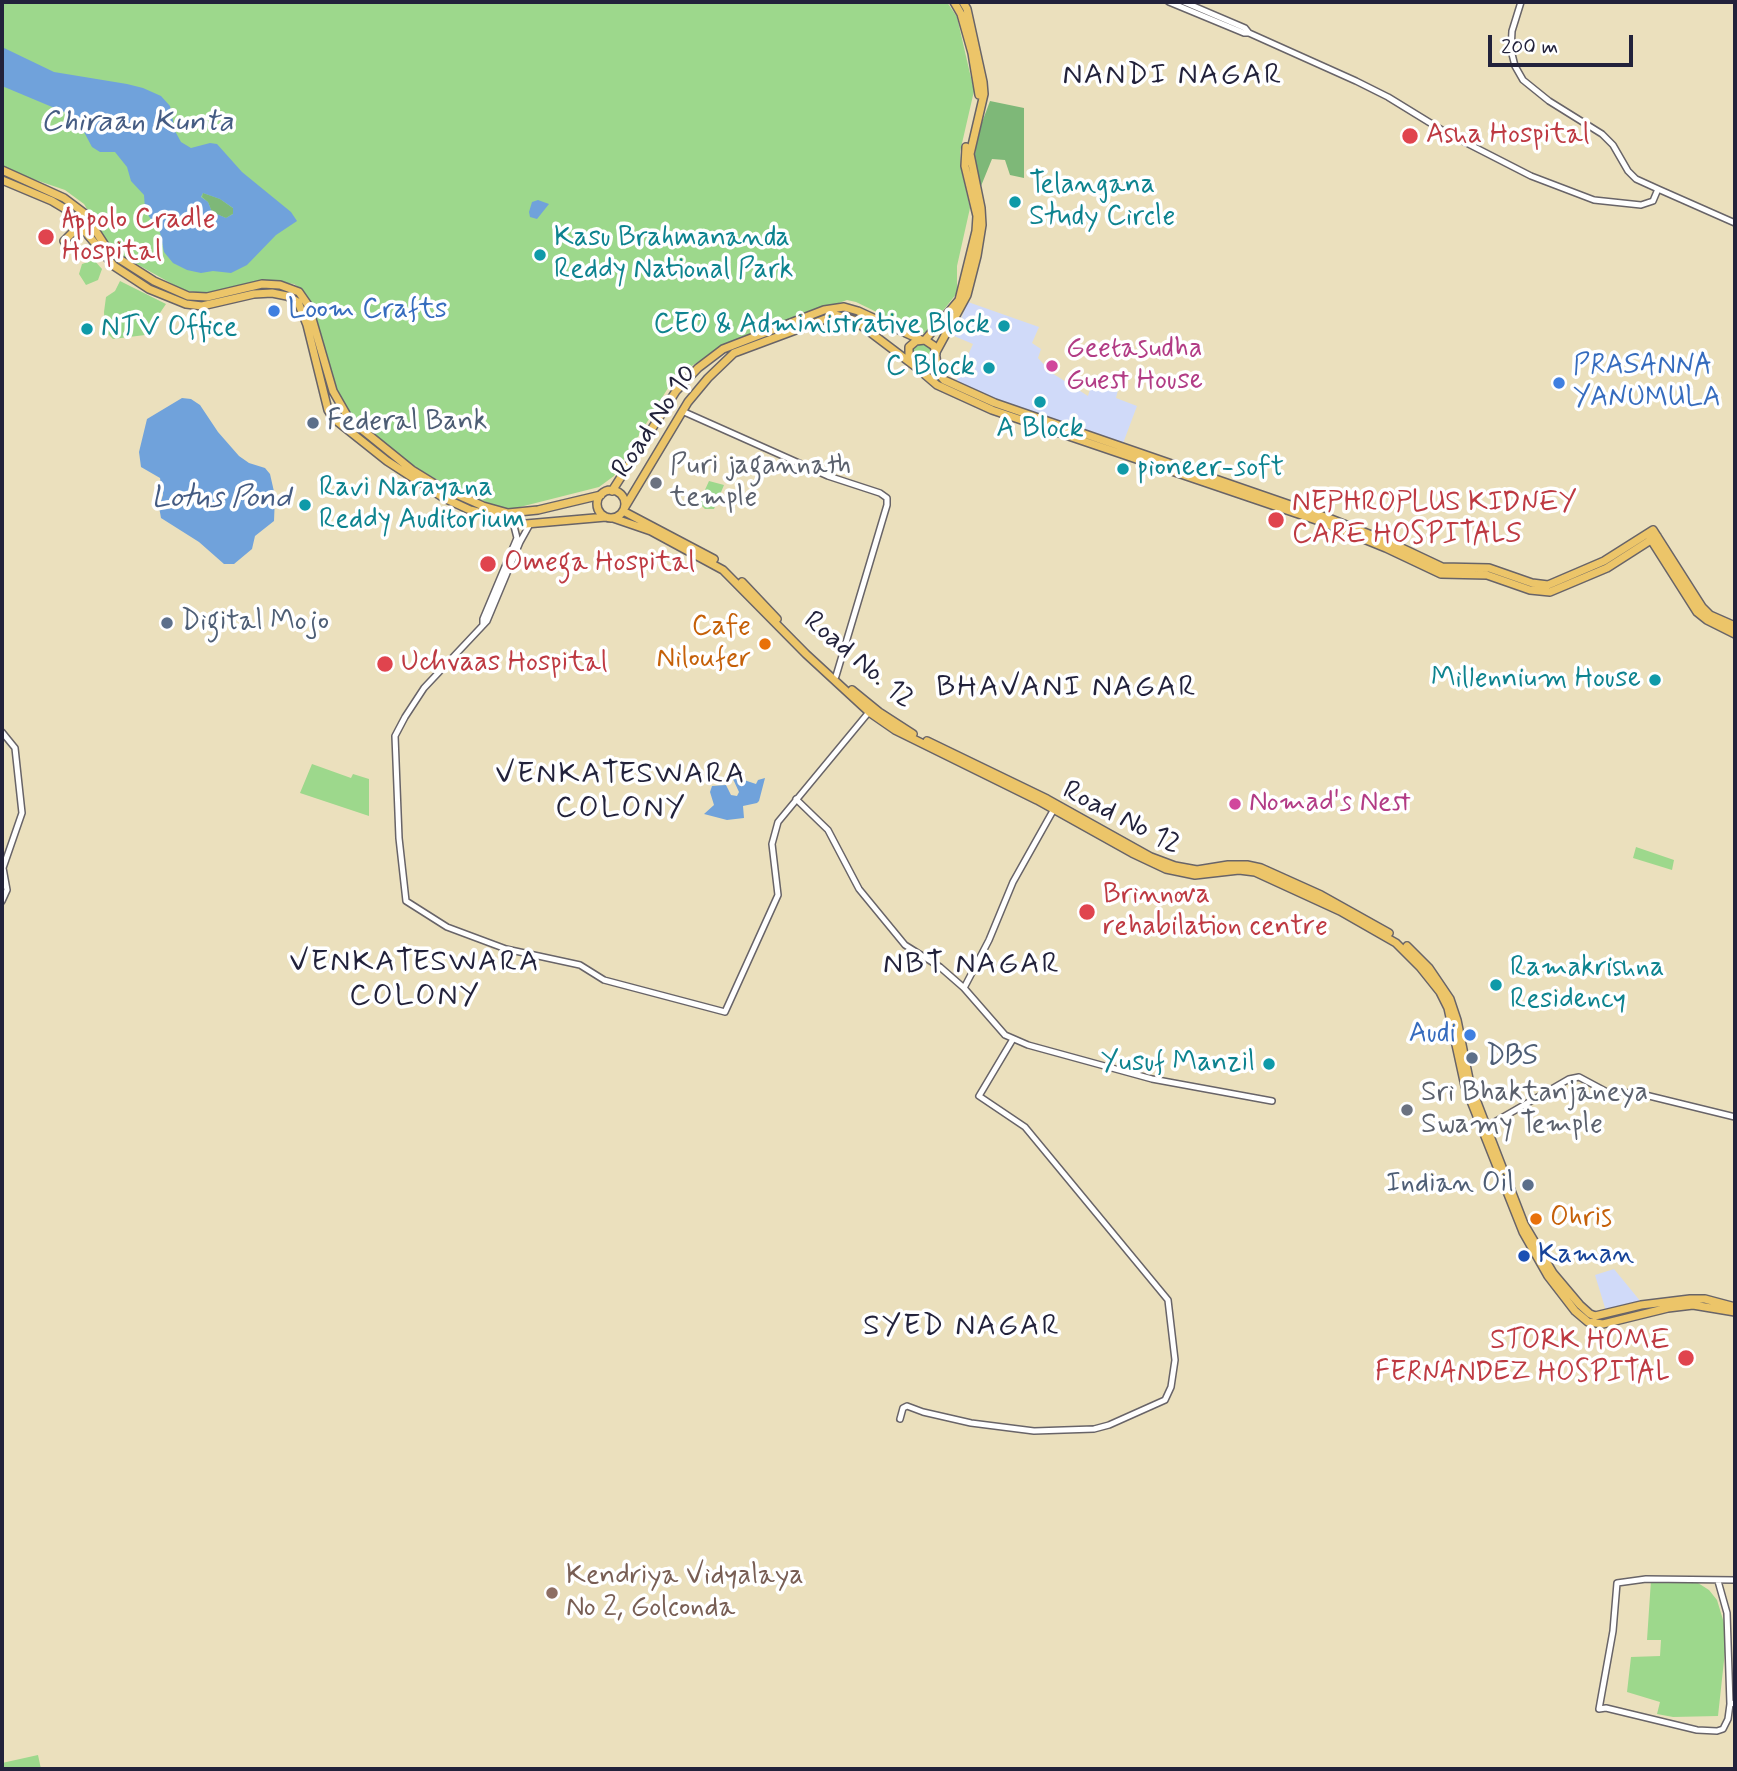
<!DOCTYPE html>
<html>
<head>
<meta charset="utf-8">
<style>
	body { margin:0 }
	#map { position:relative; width:1737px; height:1771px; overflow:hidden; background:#ebe0bd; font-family:Mynerve,sans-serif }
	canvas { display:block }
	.frame { position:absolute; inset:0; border:4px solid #22223b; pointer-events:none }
	.scale { position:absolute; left:1488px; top:35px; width:145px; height:32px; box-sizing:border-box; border:4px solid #22223b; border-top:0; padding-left:9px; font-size:21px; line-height:24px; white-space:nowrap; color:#22223b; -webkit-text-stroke:5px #fff; paint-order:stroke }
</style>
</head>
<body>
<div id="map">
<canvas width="1737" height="1771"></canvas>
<div class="frame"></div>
<div class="scale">200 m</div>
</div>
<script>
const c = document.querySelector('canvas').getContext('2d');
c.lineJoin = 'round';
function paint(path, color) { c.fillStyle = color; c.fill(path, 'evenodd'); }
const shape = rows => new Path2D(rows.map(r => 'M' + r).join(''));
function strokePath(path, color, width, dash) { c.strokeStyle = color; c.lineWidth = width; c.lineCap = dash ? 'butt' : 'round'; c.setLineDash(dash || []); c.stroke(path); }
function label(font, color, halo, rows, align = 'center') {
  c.font = font + ' Mynerve,sans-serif'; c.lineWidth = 7; c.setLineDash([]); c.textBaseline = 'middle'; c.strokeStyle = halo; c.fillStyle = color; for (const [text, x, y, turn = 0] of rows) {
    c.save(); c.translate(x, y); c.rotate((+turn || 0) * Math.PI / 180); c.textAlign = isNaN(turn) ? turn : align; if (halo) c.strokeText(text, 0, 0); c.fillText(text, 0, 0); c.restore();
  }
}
paint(shape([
	[968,302,1039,327,1032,343,1041,349,1038,358,1052,373,1088,396,1092,383,1118,390,1116,398,1137,406,1122,446,1017,411,955,384,973,344,954,336],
	[1614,1269,1641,1302,1606,1311,1595,1275]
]), '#d0daf9');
paint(shape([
	[2,2,947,2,957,17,974,91,960,152,961,169,970,208,957,266,957,293,926,332,922,334,856,302,847,300,727,344,693,365,668,388,614,476,599,487,512,509,498,507,448,486,417,468,351,416,338,393,309,299,303,290,294,284,264,280,209,294,183,290,124,257,107,242,84,204,65,190,27,177,2,165],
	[94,260,102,269,98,280,86,285,79,274,82,264],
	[120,281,166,304,145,335,113,339,105,331,104,312,106,297,115,291],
	'912 355a11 11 0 1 1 22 0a11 11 0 1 1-22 0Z',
	[709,481,724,485,714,509,705,509,699,503],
	[312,764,351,778,353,774,369,779,369,816,300,793],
	[1636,847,1674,860,1672,870,1633,858],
	[1651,1580,1698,1583,1709,1590,1717,1600,1727,1633,1718,1716,1673,1717,1657,1714,1660,1702,1627,1692,1631,1657,1660,1656,1661,1640,1647,1640],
	[38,1755,41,1769,2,1769,2,1763]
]), '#9dd88c');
paint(shape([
	[990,101,1024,108,1024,178,1010,175,1005,160,992,159,981,186,974,161,978,133],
	[203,193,220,199,234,209,234,213,226,218,212,212,208,202,202,197]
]), '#7eb878');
paint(shape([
	[2,47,54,72,127,84,143,88,161,96,170,106,175,131,181,142,191,148,210,143,217,144,242,172,291,212,297,221,276,235,247,265,231,273,213,271,201,273,187,270,173,263,164,252,158,223,150,218,145,209,144,195,131,181,127,167,115,152,100,152,92,147,76,117,2,86],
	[203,193,220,199,233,208,233,214,226,218,212,212,208,202,201,197],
	[538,200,549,204,537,219,530,217,529,212,532,202],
	[182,398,191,399,200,405,218,432,239,456,249,463,265,468,270,474,275,496,274,521,255,536,252,549,234,564,224,564,199,542,161,518,159,507,163,495,160,478,141,467,139,452,147,419],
	[735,777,756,784,758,780,765,778,759,801,757,803,743,806,744,818,727,820,704,814,714,805,710,792,712,786,726,785,731,795,737,796,739,792,733,779]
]), '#70a2db');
const minor = shape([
	[1169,2,1244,33,1249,33,1356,81,1388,97,1445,132,1531,176,1594,200,1641,205,1653,201,1658,189,1735,223],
	[1184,2,1245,28,1249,33],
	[1521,2,1512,31,1511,50,1515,66,1523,80,1549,101,1602,134,1613,145,1628,171,1636,179,1658,189],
	[682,411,828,476,880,493,887,498,887,505,836,676],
	[530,524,520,542,487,621,424,688,405,717,395,736,399,838,406,901,447,927,506,949,580,965,604,980,725,1012,778,895,772,844,778,822,869,712],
	[483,625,483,619,517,538,513,522],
	[2,732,15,748,22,813,3,868,7,890,2,901],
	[796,799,828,830,859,889,905,945,940,967,964,988,1005,1035,1028,1045,1152,1079,1272,1101],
	[964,988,989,940,1013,882,1054,809],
	[1486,1127,1569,1079,1579,1077,1607,1092,1637,1093,1735,1117],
	[900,1419,903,1408,907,1406,923,1412,971,1423,1034,1431,1094,1429,1109,1425,1165,1400,1171,1387,1175,1360,1168,1300,1025,1127,979,1096,1013,1039],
	[1735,1580,1646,1579,1617,1583,1613,1631,1599,1709,1606,1708,1697,1730,1717,1731,1723,1729,1728,1719,1730,1704,1735,1703],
	[1718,1581,1727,1613,1730,1704]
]);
const major = shape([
	[954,2,961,14,972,53,979,95],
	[2,170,64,198,84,213,106,247,121,260,154,281,188,296,207,297,262,284,280,285,299,292,308,305,333,391,349,419,412,470,438,486,483,506,508,513,538,510,601,495],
	[2,180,52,201,67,210,114,266,149,289,186,304,202,306,254,294,272,293,287,296,298,302,307,325,328,410,333,418,387,461,444,498,470,510,526,524,606,517],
	[64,241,73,232,82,229],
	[925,340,959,300,976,231,977,216,965,166,966,147],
	[936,352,967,295,977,256,982,225,981,208,970,154,984,94,983,82,967,9,963,2],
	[936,357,938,373,944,380,995,403,1331,519,1389,542,1442,567,1489,568,1532,583,1548,585,1604,561,1653,530,1702,607,1710,615,1735,626],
	[916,367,937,385,992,410,1322,522,1386,548,1441,574,1487,575,1530,590,1550,592,1607,568,1657,536],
	'597 504a14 14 0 1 1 28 0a14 14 0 1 1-28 0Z',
	[612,491,676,391,698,368,723,349,824,310,844,307,858,311,921,340],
	[625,507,688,402,708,378,734,353,836,315,854,320,916,367,926,368,934,362,936,354,934,346,925,340,916,341,909,347,909,361],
	[623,511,714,559],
	[613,518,651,531,723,570,806,654,869,712,895,730,1037,800,1132,853,1166,869,1195,875,1239,870,1255,872,1340,911,1396,943,1420,967,1440,992,1448,1008,1465,1086,1523,1232,1548,1276,1575,1311,1588,1322,1603,1324,1668,1308,1693,1305,1735,1312],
	[1650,538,1697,612,1707,620,1735,634],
	[742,582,777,619],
	[852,690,879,712,913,734],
	[927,741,1047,799,1151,857,1175,866,1197,870,1228,865,1247,865,1261,868,1321,895,1389,933],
	[1407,946,1429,968,1450,999,1457,1020,1470,1084,1524,1224,1553,1273,1580,1305,1590,1314,1595,1316,1641,1305,1690,1299,1705,1299,1735,1307]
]);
strokePath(minor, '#686468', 8);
strokePath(major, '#686468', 10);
strokePath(minor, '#fff', 5);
strokePath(major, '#ecc569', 7);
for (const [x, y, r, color] of [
	[1410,136,9,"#e0444e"],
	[1015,202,7,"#0f9aa8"],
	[46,237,9,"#e0444e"],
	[540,255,7,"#0f9aa8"],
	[274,311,7,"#3f7fe0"],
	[1004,326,7,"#0f9aa8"],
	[87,329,7,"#0f9aa8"],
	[1052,366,7,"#d1479c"],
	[989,368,7,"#0f9aa8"],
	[1559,383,7,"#3f7fe0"],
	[1040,402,7,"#0f9aa8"],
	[313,423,7,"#5c6f8a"],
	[1123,469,7,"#0f9aa8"],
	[656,483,7,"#6b7280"],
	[305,505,7,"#0f9aa8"],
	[1276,520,9,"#e0444e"],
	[488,564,9,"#e0444e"],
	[167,623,7,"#5c6f8a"],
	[765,644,7,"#e8710a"],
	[385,664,9,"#e0444e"],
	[1655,680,7,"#0f9aa8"],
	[1235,804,7,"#d1479c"],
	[1087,912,9,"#e0444e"],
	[1496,985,7,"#0f9aa8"],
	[1470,1035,7,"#3f7fe0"],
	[1472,1058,7,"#5c6f8a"],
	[1269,1064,7,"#0f9aa8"],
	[1407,1110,7,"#6b7280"],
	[1528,1185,7,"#5c6f8a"],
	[1536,1219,7,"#e8710a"],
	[1524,1256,7,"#1a4fb4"],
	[1686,1358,9,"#e0444e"],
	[552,1593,7,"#8d6e63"]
]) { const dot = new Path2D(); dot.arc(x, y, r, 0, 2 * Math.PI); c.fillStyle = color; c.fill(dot); strokePath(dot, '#fff', 2.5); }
label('28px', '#be3a42', '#fff', [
	["Asha Hospital",1426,136],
	["Appolo Cradle",62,221],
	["Hospital",62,253],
	["NEPHROPLUS KIDNEY",1292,504],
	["CARE HOSPITALS",1292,536],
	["Omega Hospital",504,564],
	["Uchvaas Hospital",401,664],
	["Brinnova",1103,896],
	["rehabilation centre",1103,928],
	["STORK HOME",1670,1342,"right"],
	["FERNANDEZ HOSPITAL",1670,1374,"right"]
], 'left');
label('28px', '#0d838f', '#fff', [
	["Telangana",1029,186],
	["Study Circle",1029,218],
	["Kasu Brahmananda",554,239],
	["Reddy National Park",554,271],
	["CEO & Administrative Block",990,326,"right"],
	["NTV Office",101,329],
	["C Block",975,368,"right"],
	["A Block",1040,430,"center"],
	["pioneer-soft",1137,469],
	["Ravi Narayana",319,489],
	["Reddy Auditorium",319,521],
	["Millennium House",1641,680,"right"],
	["Ramakrishna",1510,969],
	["Residency",1510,1001],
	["Yusuf Manzil",1255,1064,"right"]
], 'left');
label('28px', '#366cbe', '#fff', [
	["Loom Crafts",288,311],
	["PRASANNA",1573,367],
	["YANUMULA",1573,399],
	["Audi",1456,1035,"right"]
], 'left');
label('28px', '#b23c85', '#fff', [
	["Geetasudha",1066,350],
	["Guest House",1066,382],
	["Nomad's Nest",1249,804]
], 'left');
label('28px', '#22223b', '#fff', [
	["Road No 10",656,422,-56],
	["Road No. 12",858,661,40],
	["Road No 12",1121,819,27]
]);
label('28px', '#4e5e75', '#fff', [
	["Federal Bank",327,423],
	["Digital Mojo",181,623],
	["DBS",1486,1058],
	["Indian Oil",1514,1185,"right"]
], 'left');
label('28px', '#5b616d', '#fff', [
	["Puri jagannath",670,467],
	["temple",670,499],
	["Sri Bhaktanjaneya",1421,1094],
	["Swamy Temple",1421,1126]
], 'left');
label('28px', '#c56008', '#fff', [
	["Cafe",751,628],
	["Niloufer",751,660],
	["Ohris",1550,1219,"left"]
], 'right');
label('28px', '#164399', '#fff', [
	["Kaman",1538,1256]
], 'left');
label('28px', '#785e54', '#fff', [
	["Kendriya Vidyalaya",566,1577],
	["No 2, Golconda",566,1609]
], 'left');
c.letterSpacing = '2px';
label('30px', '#22223b', '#fff', [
	["NANDI NAGAR",1173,77],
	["BHAVANI NAGAR",1067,689],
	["VENKATESWARA",621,776],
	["COLONY",621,810],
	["VENKATESWARA",415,964],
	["COLONY",415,998],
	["NBT NAGAR",972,966],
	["SYED NAGAR",962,1328]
]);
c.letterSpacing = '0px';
label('italic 30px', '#455c83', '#fff', [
	["Chiraan Kunta",137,124],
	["Lotus Pond",221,500]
]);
</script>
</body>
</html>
